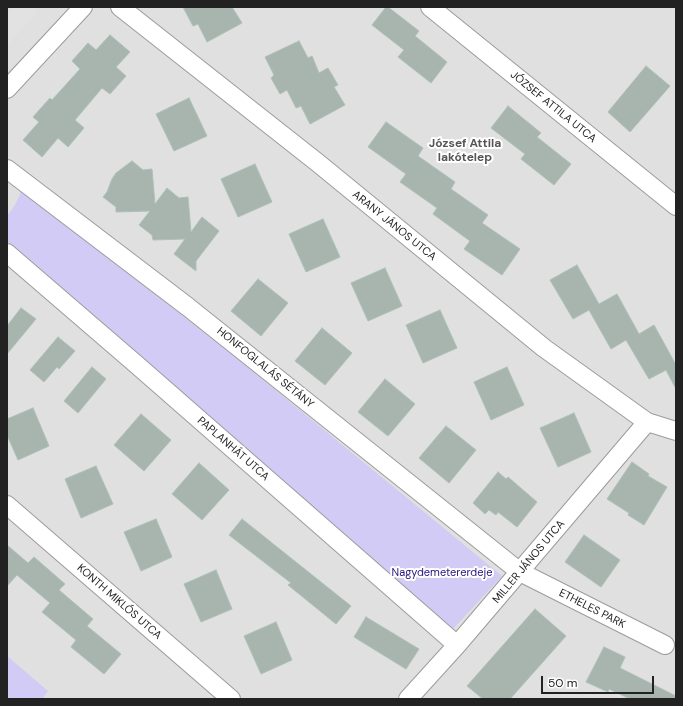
<!DOCTYPE html>
<html>
<head>
<meta charset="utf-8">
<style>
	body { margin:0 }
	#map { position:relative; width:683px; height:706px; overflow:hidden; background:#e9f1ef; font-family:"DM Sans",sans-serif }
	canvas { display:block }
	.frame { position:absolute; inset:0; border:8px solid #222; pointer-events:none }
	.scale { position:absolute; left:541px; top:676px; width:113px; height:18px; box-sizing:border-box; border:2px solid #222; border-top:0; padding-left:5px; font-size:12px; line-height:14px; white-space:nowrap; color:#222; -webkit-text-stroke:3px #fff; paint-order:stroke }
</style>
</head>
<body>
<div id="map">
<canvas width="683" height="706"></canvas>
<div class="frame"></div>
<div class="scale">50 m</div>
</div>
<script>
const c = document.querySelector('canvas').getContext('2d');
c.lineJoin = 'round';
function paint(path, color) { c.fillStyle = color; c.fill(path, 'evenodd'); }
const shape = rows => new Path2D(rows.map(r => 'M' + r).join(''));
function strokePath(path, color, width, dash) { c.strokeStyle = color; c.lineWidth = width; c.lineCap = dash ? 'butt' : 'round'; c.setLineDash(dash || []); c.stroke(path); }
function label(font, color, halo, rows, align = 'center') {
  c.font = font + ' "DM Sans",sans-serif'; c.lineWidth = 4; c.setLineDash([]); c.textBaseline = 'middle'; c.strokeStyle = halo; c.fillStyle = color; for (const [text, x, y, turn = 0] of rows) {
    c.save(); c.translate(x, y); c.rotate((+turn || 0) * Math.PI / 180); c.textAlign = isNaN(turn) ? turn : align; if (halo) c.strokeText(text, 0, 0); c.fillText(text, 0, 0); c.restore();
  }
}
paint(shape([
	[7,7,676,7,676,699,7,699]
]), '#dfe0df');
paint(shape([
	[20,187,245,365,502,576,453,629,7,241,7,215,11,211,16,203,20,194],
	[7,656,48,691,42,699,7,699]
]), '#d2cbf6');
paint(shape([
	[13,7,36,7,35,15,7,46,7,12]
]), '#e2e2e2');
const building = shape([
	[183,7,232,7,242,23,207,42,198,24,193,26,183,7],
	[386,7,388,7,419,31,415,36,447,62,431,83,398,57,404,50,372,25,386,7],
	[110,35,130,52,116,67,126,76,110,94,102,88,75,120,84,128,68,147,58,138,42,157,23,140,39,122,33,117,50,98,52,100,80,69,72,61,88,43,96,50,110,35],
	[299,41,308,58,312,56,319,73,328,68,338,85,334,87,345,105,310,124,301,106,296,108,287,90,280,94,271,78,274,75,265,57,299,41],
	[646,66,670,86,630,132,608,112,646,66],
	[189,98,207,136,174,151,156,114,189,98],
	[508,106,541,133,537,137,571,164,554,185,521,159,525,154,491,128,508,106],
	[386,122,423,148,418,156,455,182,451,189,488,215,482,223,520,249,502,275,464,249,470,241,433,214,437,208,400,182,406,174,368,147,386,122],
	[132,161,143,170,152,169,155,204,167,188,179,198,188,197,191,232,202,217,219,231,196,261,196,271,174,254,185,239,153,240,152,235,139,225,150,211,116,212,116,207,103,197,107,192,112,179,116,173,132,161],
	[255,164,272,202,238,217,221,179,255,164],
	[323,219,340,257,306,272,289,234,323,219],
	[577,265,599,304,617,294,639,334,654,325,676,365,676,389,666,370,649,379,626,340,611,349,589,310,573,319,550,280,577,265],
	[385,268,402,306,368,321,351,283,385,268],
	[258,279,288,303,261,336,231,311,258,279],
	[21,308,36,319,7,354,7,326,21,308],
	[440,310,457,348,423,363,406,325,440,310],
	[322,328,352,353,325,385,295,361,322,328],
	[58,337,75,351,59,369,57,367,44,382,30,370,58,337],
	[92,367,106,379,78,413,64,401,92,367],
	[507,367,524,405,491,420,474,382,507,367],
	[385,379,415,404,388,436,358,412,385,379],
	[33,408,49,446,18,460,7,435,7,419,33,408],
	[574,413,591,452,558,467,540,428,574,413],
	[141,414,171,440,144,471,114,445,141,414],
	[446,426,476,450,449,483,419,458,446,426],
	[632,462,649,474,648,476,667,487,644,525,628,515,629,513,607,499,632,462],
	[199,463,229,490,202,520,172,494,199,463],
	[96,466,113,504,81,518,65,479,96,466],
	[498,472,506,479,508,477,537,502,517,527,498,512,496,515,489,510,485,514,473,503,498,472],
	[156,519,172,557,141,571,124,532,156,519],
	[242,519,351,606,336,624,288,585,291,583,229,535,242,519],
	[584,535,620,560,601,587,565,562,584,535],
	[7,545,28,563,34,557,65,584,59,590,93,619,87,626,121,654,104,674,71,647,76,640,42,612,50,603,17,575,7,586,7,545],
	[216,570,232,609,201,622,184,584,216,570],
	[535,609,566,636,510,699,483,699,467,686,535,609],
	[366,617,419,649,406,669,354,637,366,617],
	[276,622,292,660,261,674,244,636,276,622],
	[604,647,625,657,620,668,676,696,676,699,630,699,609,689,608,692,586,682,604,647]
]);
paint(building, '#a8b4ae');
strokePath(building, '#adc2b8', 1);
const minor = shape([
	[120,7,318,163,544,348,647,422,676,431],
	[430,7,676,206],
	[7,89,83,7],
	[7,169,188,307,520,572,665,645],
	[7,253,137,365,457,645],
	[7,505,231,699],
	[408,699,457,645,647,422]
]);
strokePath(minor, '#9c9c9c', 20);
strokePath(minor, '#fff', 18);
label('11px', '#222', '#fff', [
	["JÓZSEF ATTILA UTCA",553,107,39],
	["ARANY JÁNOS UTCA",394,226,39],
	["HONFOGLALÁS SÉTÁNY",265,368,39],
	["PAPLANHÁT UTCA",233,449,41],
	["MILLER JÁNOS UTCA",529,562,-50],
	["KONTH MIKLÓS UTCA",119,602,41],
	["ETHELES PARK",592,609,27]
]);
label('11px', '#25147b', '#fff', [
	["Nagydemetererdeje",442,573]
]);
label('bold 12px', '#555', '#fff', [
	["József Attila",465,144],
	["lakótelep",465,158]
]);
</script>
</body>
</html>
